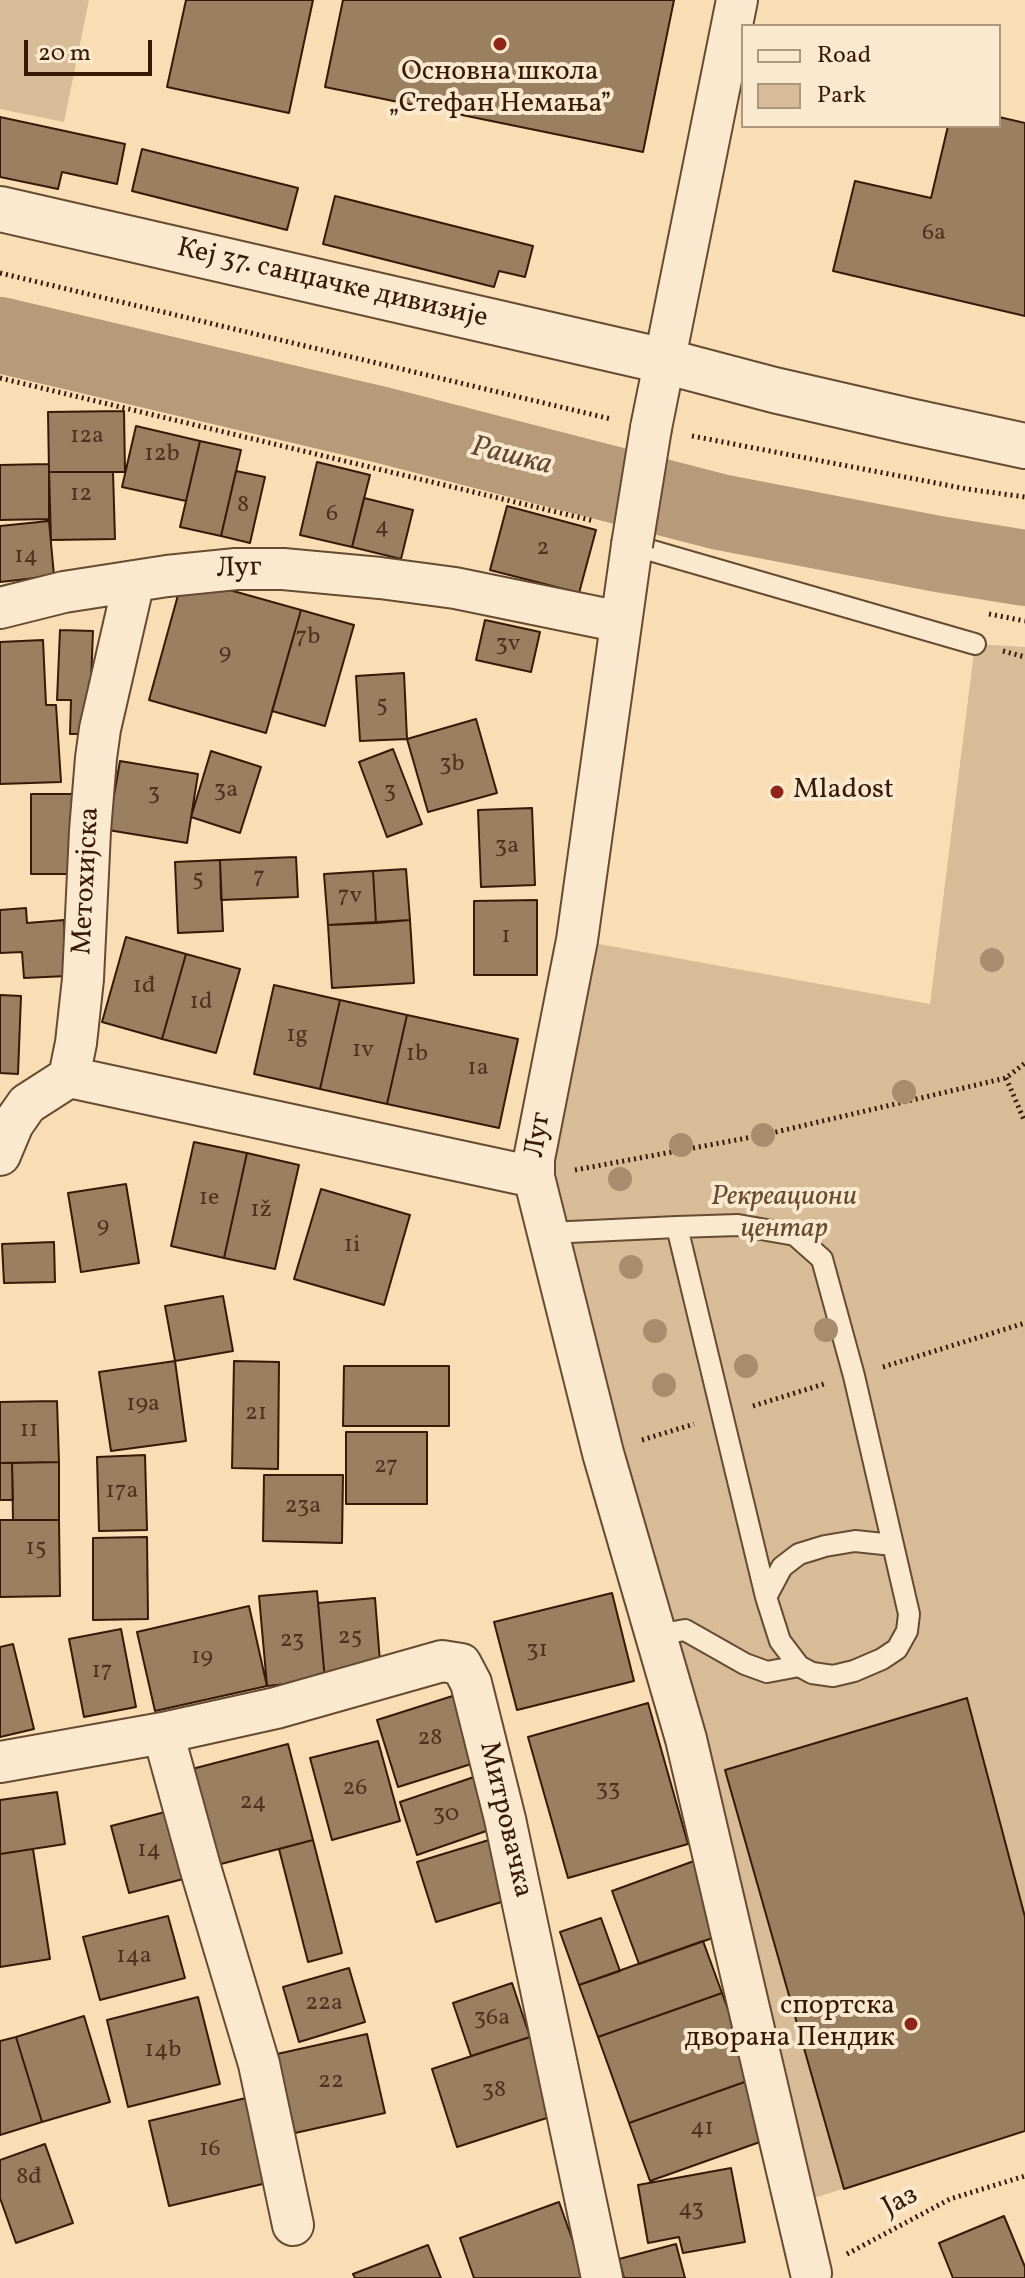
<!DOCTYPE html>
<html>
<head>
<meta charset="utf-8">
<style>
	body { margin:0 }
	#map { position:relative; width:1025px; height:2278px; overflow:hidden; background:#f8ddb5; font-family:Vollkorn,serif }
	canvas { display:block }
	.legend { position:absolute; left:741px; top:24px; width:260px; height:104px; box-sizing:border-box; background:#fae9cf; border:2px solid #ac967f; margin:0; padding:10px 14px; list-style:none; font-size:24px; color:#371906 }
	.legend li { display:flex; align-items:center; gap:16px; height:40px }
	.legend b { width:40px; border:2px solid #ac967f }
	.scale { position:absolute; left:24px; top:40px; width:128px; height:36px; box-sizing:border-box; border:4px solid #371906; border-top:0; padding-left:10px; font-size:24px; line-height:28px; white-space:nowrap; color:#371906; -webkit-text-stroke:6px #fae9cf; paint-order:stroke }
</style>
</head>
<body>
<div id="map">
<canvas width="1025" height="2278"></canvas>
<ul class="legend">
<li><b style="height:10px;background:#fae9cf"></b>Road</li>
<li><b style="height:22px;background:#d7bc97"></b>Park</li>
</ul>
<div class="scale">20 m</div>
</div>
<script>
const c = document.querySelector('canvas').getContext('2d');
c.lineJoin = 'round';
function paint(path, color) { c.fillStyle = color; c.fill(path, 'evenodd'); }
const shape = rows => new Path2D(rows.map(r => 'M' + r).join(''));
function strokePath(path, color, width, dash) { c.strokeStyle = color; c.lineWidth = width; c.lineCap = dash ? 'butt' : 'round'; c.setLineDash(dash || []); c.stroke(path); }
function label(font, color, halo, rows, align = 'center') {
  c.font = font + ' Vollkorn,serif'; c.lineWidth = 8; c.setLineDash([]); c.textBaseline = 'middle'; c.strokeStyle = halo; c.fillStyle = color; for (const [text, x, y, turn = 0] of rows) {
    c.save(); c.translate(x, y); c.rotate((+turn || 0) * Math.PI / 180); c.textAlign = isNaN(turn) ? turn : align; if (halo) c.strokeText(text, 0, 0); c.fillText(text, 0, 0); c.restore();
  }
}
paint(shape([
	[0,0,89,0,64,122,0,109],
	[975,644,1025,647,1025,2131,795,2204,534,1177,577,940,930,1004]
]), '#d7bc97');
strokePath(shape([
	[0,335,382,425,720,512,938,554,1025,568]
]), '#b69a7a', 76);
const building = shape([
	[186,0,313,0,289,113,167,87,186,0],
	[343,0,674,0,643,152,325,87,343,0],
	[0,117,125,144,117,184,62,172,58,189,0,177,0,117],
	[999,117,1025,123,1025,316,833,271,855,181,931,198,948,126,999,126,999,117],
	[142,149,298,188,287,230,132,191,142,149],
	[335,196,533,246,525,277,499,271,494,287,323,244,335,196],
	[124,411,125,472,49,472,48,412,124,411],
	[136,426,200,441,186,501,122,487,136,426],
	[200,441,241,450,221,536,180,527,200,441],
	[317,462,370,475,352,547,300,535,317,462],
	[49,464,49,519,0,520,0,465,49,464],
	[236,471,265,477,250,543,221,536,236,471],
	[49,472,113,472,115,539,51,540,49,472],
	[364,498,413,510,401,559,352,547,364,498],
	[507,506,596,530,579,593,490,570,507,506],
	[49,521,54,576,0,582,0,526,49,521],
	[183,577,301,610,266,733,149,700,183,577],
	[301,610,354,625,325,726,272,711,301,610],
	[485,620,540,632,531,672,476,660,485,620],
	[60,630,93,631,89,734,70,734,71,700,57,700,60,630],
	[43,640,46,705,56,705,61,782,0,784,0,642,43,640],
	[404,673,407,739,360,741,356,676,404,673],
	[476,719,497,793,428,812,407,739,476,719],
	[393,749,422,824,387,837,359,762,393,749],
	[211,751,261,767,240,833,191,817,211,751],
	[120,761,198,774,187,843,108,830,120,761],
	[31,794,76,794,76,874,31,874,31,794],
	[532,808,535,885,481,887,478,810,532,808],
	[296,857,298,897,221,900,220,860,296,857],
	[220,860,223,931,178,933,175,862,220,860],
	[406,869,410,920,376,923,373,871,406,869],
	[373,871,376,923,328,925,324,874,373,871],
	[537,900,537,975,474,975,474,901,537,900],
	[26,908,27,923,64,920,67,976,24,978,22,952,0,953,0,910,26,908],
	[410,920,414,983,332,988,328,925,410,920],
	[126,937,186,954,162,1039,102,1022,126,937],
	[186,954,240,969,216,1053,162,1039,186,954],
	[274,985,340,1000,320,1089,254,1074,274,985],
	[0,995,21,996,18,1074,0,1073,0,995],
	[340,1000,407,1015,387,1104,320,1089,340,1000],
	[407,1015,518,1039,499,1128,387,1104,407,1015],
	[194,1142,247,1153,224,1258,171,1246,194,1142],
	[247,1153,299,1165,275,1269,224,1258,247,1153],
	[126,1184,139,1263,81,1272,68,1193,126,1184],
	[321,1189,410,1215,384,1305,294,1279,321,1189],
	[54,1242,55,1282,4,1283,2,1244,54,1242],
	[223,1296,233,1351,175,1361,165,1306,223,1296],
	[175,1361,186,1441,111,1451,99,1372,175,1361],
	[234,1361,279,1362,278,1469,232,1468,234,1361],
	[344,1366,449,1366,449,1426,343,1426,344,1366],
	[57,1401,59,1462,0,1463,0,1402,57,1401],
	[346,1432,427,1432,427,1504,346,1504,346,1432],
	[145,1455,147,1530,99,1531,97,1457,145,1455],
	[59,1462,59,1520,13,1520,12,1463,59,1462],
	[0,1463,12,1463,13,1500,0,1500,0,1463],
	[264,1475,343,1475,342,1543,263,1541,264,1475],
	[0,1520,59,1520,60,1596,0,1597,0,1520],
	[147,1537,148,1619,93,1620,93,1538,147,1537],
	[317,1591,325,1680,267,1686,259,1596,317,1591],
	[612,1593,634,1681,517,1710,494,1622,612,1593],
	[375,1598,381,1675,325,1680,318,1603,375,1598],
	[249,1606,267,1686,155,1711,137,1632,249,1606],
	[121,1629,136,1707,84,1717,69,1639,121,1629],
	[13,1644,34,1729,0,1737,0,1647,13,1644],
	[462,1693,484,1760,398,1787,377,1720,462,1693],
	[967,1698,1025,1917,1025,2131,844,2189,725,1770,967,1698],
	[648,1703,688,1844,568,1878,528,1737,648,1703],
	[378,1741,400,1821,332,1840,310,1758,378,1741],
	[288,1744,313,1840,217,1865,192,1769,288,1744],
	[474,1777,492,1829,417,1855,400,1802,474,1777],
	[57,1792,65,1844,0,1854,0,1800,57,1792],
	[169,1811,187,1878,129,1893,111,1826,169,1811],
	[313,1840,342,1953,308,1962,279,1849,313,1840],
	[489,1840,508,1900,436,1922,417,1862,489,1840],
	[33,1849,50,1959,0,1967,0,1854,33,1849],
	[694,1861,721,1935,639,1964,612,1891,694,1861],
	[168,1916,185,1978,100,2000,83,1937,168,1916],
	[601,1918,620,1971,579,1985,560,1932,601,1918],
	[703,1941,722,1993,598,2037,579,1985,703,1941],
	[349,1968,365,2022,299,2042,283,1987,349,1968],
	[512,1983,530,2037,471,2056,453,2003,512,1983],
	[722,1993,753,2079,629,2123,598,2037,722,1993],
	[198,1997,220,2084,128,2107,107,2020,198,1997],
	[84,2016,110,2102,42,2122,16,2037,84,2016],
	[367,2034,385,2113,295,2133,277,2054,367,2034],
	[16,2037,42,2122,0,2135,0,2041,16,2037],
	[530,2037,556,2115,457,2147,432,2069,530,2037],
	[753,2079,774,2137,650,2181,629,2123,753,2079],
	[250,2097,271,2182,169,2206,149,2121,250,2097],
	[45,2144,73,2223,16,2243,0,2198,0,2160,45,2144],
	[731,2168,745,2242,683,2253,679,2237,648,2243,638,2185,731,2168],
	[559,2202,586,2278,474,2278,460,2238,559,2202],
	[1004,2216,1025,2267,1025,2278,953,2278,939,2243,1004,2216],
	[676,2244,685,2278,624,2278,619,2259,676,2244],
	[428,2245,441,2278,355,2278,353,2274,428,2245]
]);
paint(building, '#9b7f61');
strokePath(building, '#371906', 2);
const service = shape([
	[632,545,975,644],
	[548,1233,677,1227,738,1225,795,1235,822,1259,854,1376,909,1614,907,1631,897,1649,882,1659,854,1671,833,1676,812,1673,799,1666,780,1641,766,1597,677,1227],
	[766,1597,782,1567,799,1554,825,1546,855,1541,893,1545],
	[656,1635,685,1630,745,1664,767,1672,799,1666]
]);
const minor = shape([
	[651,428,737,0],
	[632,545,577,940,534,1159,534,1177,603,1453,686,1739,811,2273],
	[0,608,64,592,167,576,236,569,283,569,380,578,455,588,621,622],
	[69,1077,534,1177],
	[0,1155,13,1124,27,1104,69,1077,76,1043,83,979,90,831,96,758,100,729,134,581],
	[163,1733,200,1867,259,2064,293,2225],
	[0,1762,163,1733,276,1708,442,1661,461,1664,471,1683,505,1819,602,2278]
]);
const tertiary = shape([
	[0,209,664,361,774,390,909,421,1025,446]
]);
strokePath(service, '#674a32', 24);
strokePath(minor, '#674a32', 44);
strokePath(tertiary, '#674a32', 48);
strokePath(shape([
	[0,273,611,419],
	[0,378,594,521],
	[692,436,967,489,1025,497],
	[989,614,1025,621],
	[1003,651,1025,657],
	[1006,1078,1025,1122],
	[575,1170,763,1135,1006,1078,1025,1063],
	[883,1367,1025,1323],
	[753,1406,824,1384],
	[642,1440,694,1424],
	[847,2254,950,2199,1025,2176]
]), '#371906', 5, [2, 4]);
strokePath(service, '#fae9cf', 20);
strokePath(minor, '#fae9cf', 40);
strokePath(tertiary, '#fae9cf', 44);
const minorBridge = shape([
	[632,545,651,428]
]);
strokePath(minorBridge, '#674a32', 44, []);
strokePath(minorBridge, '#fae9cf', 40);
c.fillStyle = '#a88c6d';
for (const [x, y] of [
	[992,960],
	[904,1092],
	[763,1135],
	[681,1145],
	[620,1179],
	[631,1267],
	[826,1330],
	[655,1331],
	[746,1366],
	[664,1385]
]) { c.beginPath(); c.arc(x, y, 12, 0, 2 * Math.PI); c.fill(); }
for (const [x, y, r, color] of [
	[500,44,8,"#8f2418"],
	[777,792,8,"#8f2418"],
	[911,2024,8,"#8f2418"]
]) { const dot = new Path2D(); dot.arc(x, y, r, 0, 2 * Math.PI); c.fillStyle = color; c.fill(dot); strokePath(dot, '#fae9cf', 3); }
label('24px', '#50321d', null, [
	["6a",934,235],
	["12a",87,438],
	["12b",162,456],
	["12",81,496],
	["8",243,507],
	["6",332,516],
	["4",382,529],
	["2",543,550],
	["14",26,558],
	["7b",308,639],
	["3v",508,646],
	["9",225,655],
	["5",382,707],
	["3b",452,766],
	["3a",226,792],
	["3",390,793],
	["3",154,795],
	["3a",507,848],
	["7",259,879],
	["5",198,881],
	["7v",350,898],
	["1",506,938],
	["1đ",144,988],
	["1d",201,1004],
	["1g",297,1037],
	["1v",363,1052],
	["1b",417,1056],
	["1a",478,1070],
	["1e",209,1200],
	["1ž",261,1212],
	["9",103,1228],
	["1i",352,1247],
	["19a",143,1406],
	["21",256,1415],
	["11",29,1432],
	["27",386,1468],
	["17a",122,1493],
	["23a",303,1508],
	["15",36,1550],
	["25",350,1639],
	["23",292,1642],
	["31",537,1652],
	["19",202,1659],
	["17",102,1673],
	["28",430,1740],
	["26",355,1790],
	["33",608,1791],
	["24",253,1804],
	["30",446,1816],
	["14",149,1852],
	["14a",134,1958],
	["22a",324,2005],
	["36a",492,2020],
	["14b",163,2052],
	["22",331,2083],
	["38",494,2092],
	["41",702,2130],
	["16",210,2151],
	["8đ",29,2179],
	["43",691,2211]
]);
label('28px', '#371906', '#fae9cf', [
	["Основна школа",500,74],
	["„Стефан Немања”",500,106],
	["Mladost",793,792,"left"],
	["спортска",895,2008,"right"],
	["дворана Пендик",895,2040,"right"]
]);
label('28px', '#371906', '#fae9cf', [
	["Кеј 37. санџачке дивизије",332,285,13],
	["Луг",239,570,-2],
	["Метохијска",88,881,-87],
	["Луг",540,1135,-81],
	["Митровачка",504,1820,77],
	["Јаз",901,2203,-28]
]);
label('italic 28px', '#674a32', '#fae9cf', [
	["Рекреациони",784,1199],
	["центар",784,1231]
]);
label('italic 30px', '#63462f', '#fae9cf', [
	["Рашка",511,458,14]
]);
</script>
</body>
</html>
